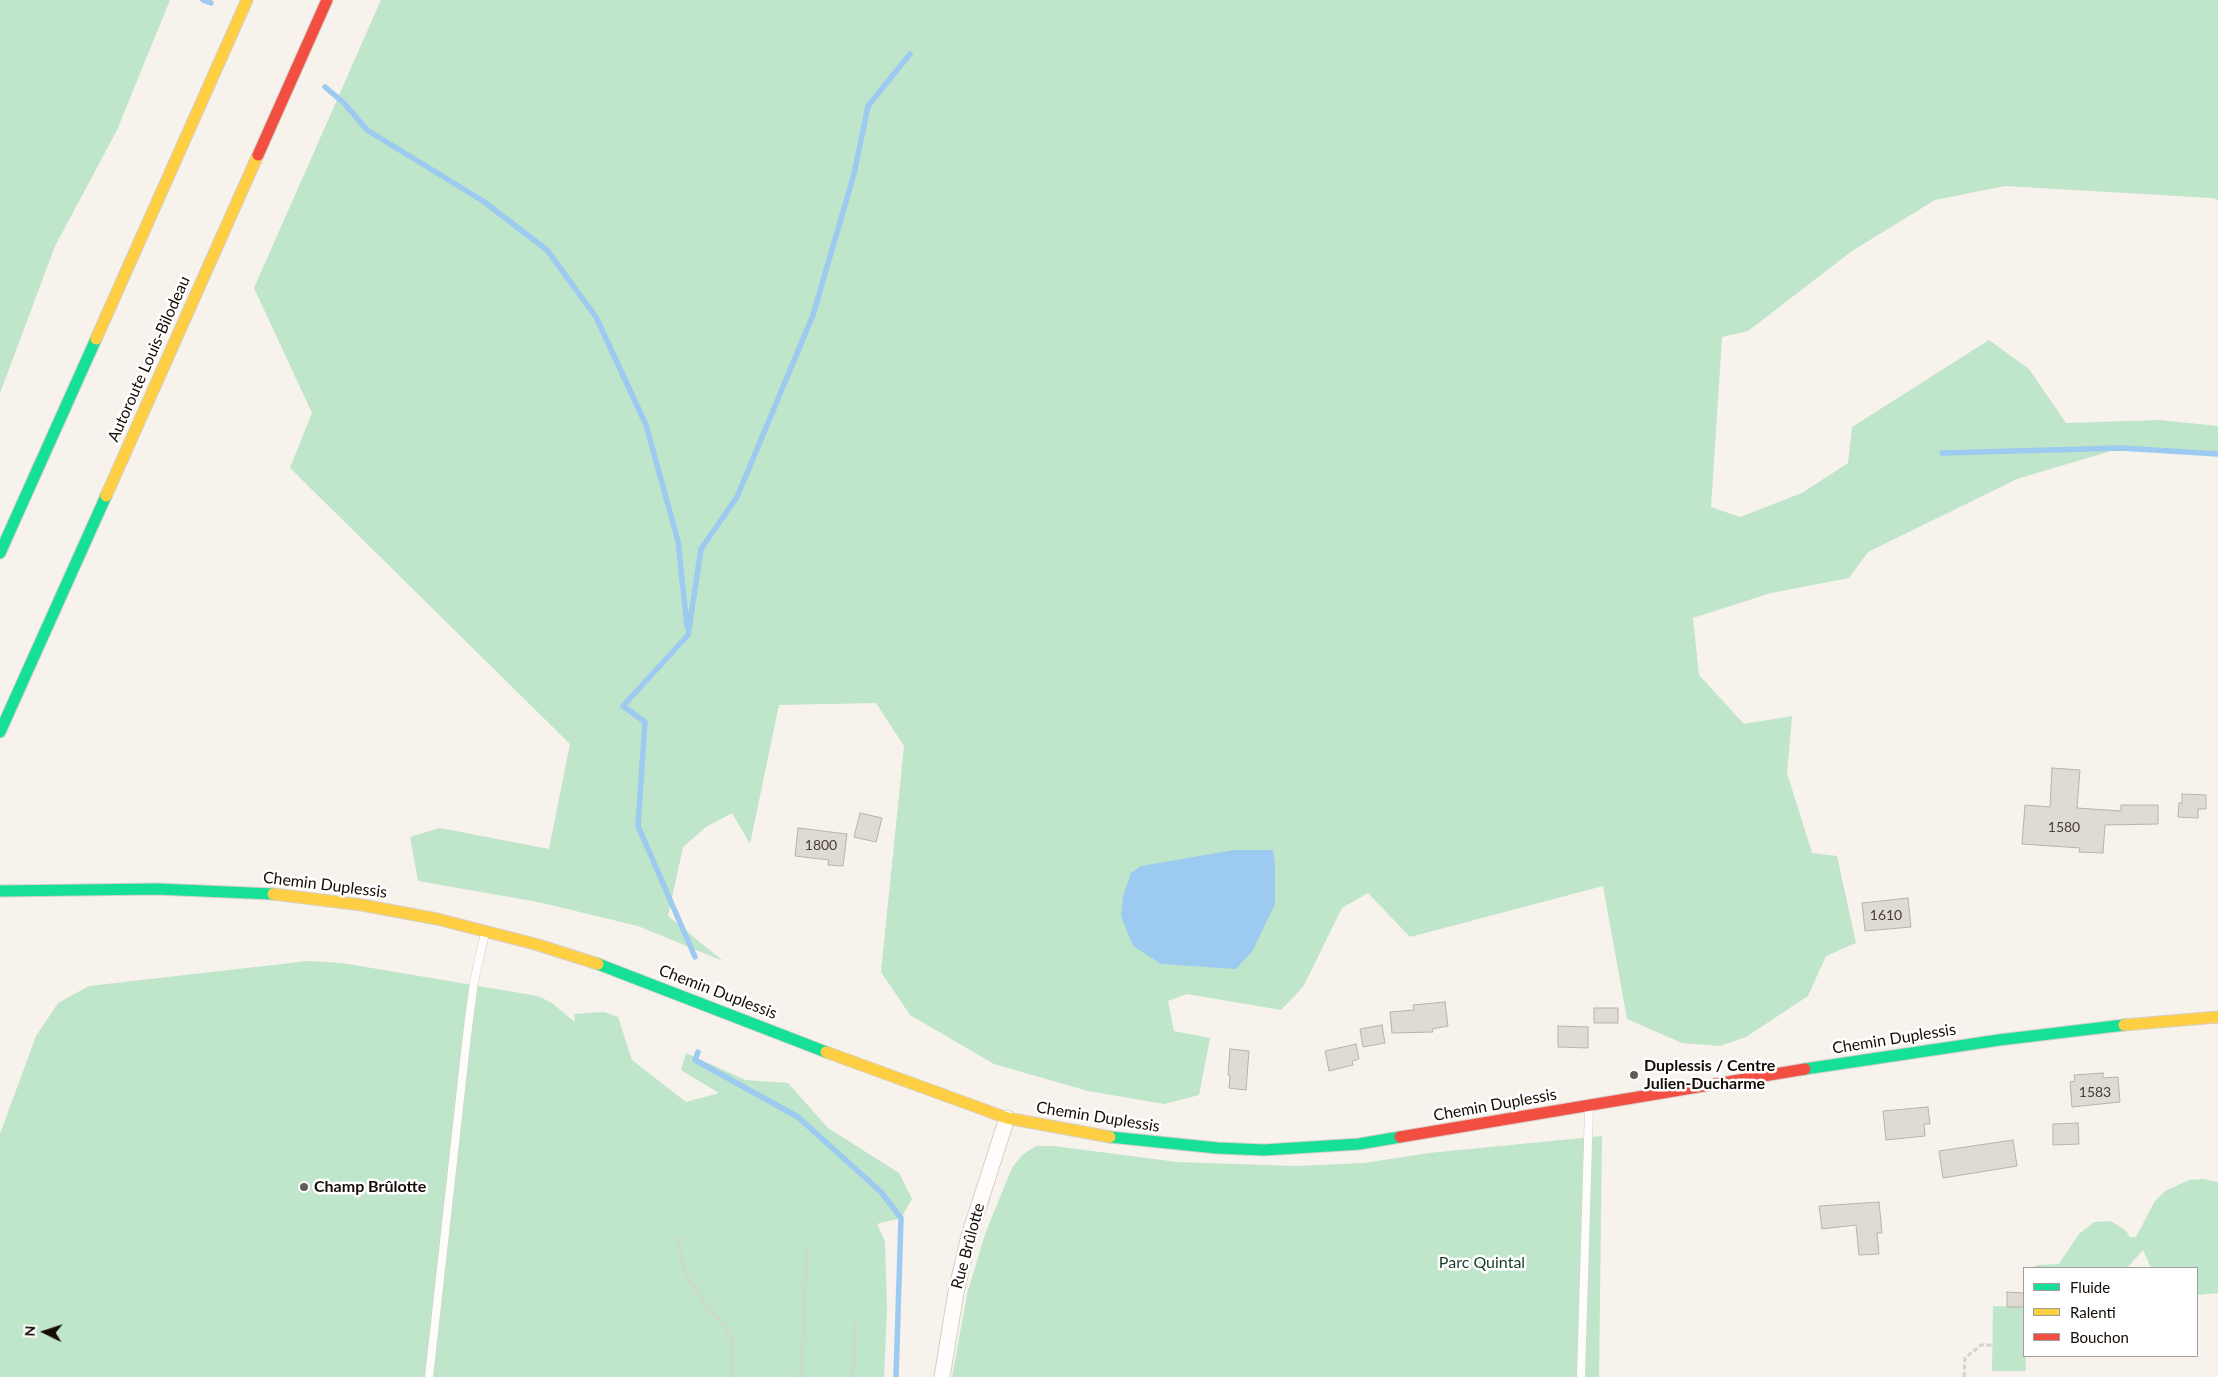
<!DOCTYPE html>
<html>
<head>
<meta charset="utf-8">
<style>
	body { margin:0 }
	#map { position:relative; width:2218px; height:1377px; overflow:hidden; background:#f7f2ec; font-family:Lato,sans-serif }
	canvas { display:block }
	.legend { position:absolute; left:2023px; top:1267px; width:175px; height:90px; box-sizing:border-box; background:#fff; border:1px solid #a19e9b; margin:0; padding:6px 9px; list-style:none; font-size:15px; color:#140c05 }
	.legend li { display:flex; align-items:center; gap:10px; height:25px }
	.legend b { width:25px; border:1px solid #a19e9b }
	.north { position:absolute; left:20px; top:1307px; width:50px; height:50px; -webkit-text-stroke:4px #fff; paint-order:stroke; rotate:274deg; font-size:14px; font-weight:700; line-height:20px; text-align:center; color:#140c05 }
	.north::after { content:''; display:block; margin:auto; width:18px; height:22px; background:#140c05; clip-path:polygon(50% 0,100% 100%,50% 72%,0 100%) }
</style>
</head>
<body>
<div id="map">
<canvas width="2218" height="1377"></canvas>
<ul class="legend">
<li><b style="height:6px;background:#16e098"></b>Fluide</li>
<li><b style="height:6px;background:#ffcf43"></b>Ralenti</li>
<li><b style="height:6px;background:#f24e42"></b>Bouchon</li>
</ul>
<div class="north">N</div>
</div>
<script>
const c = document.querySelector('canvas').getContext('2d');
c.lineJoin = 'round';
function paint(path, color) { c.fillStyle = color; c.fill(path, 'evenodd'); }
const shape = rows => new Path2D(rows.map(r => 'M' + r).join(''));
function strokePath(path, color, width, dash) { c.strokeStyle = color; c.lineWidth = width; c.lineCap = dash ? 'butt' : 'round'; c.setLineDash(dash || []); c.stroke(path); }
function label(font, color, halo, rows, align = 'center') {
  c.font = font + ' Lato,sans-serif'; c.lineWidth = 5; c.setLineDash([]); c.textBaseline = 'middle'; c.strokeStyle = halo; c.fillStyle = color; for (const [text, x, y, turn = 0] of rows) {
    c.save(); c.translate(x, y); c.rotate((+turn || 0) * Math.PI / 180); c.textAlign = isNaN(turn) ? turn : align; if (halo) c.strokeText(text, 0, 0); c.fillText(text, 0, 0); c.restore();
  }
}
paint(shape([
	[0,0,170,0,117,130,55,246,0,393],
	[381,0,2218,0,2218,200,2212,198,2005,186,1935,200,1852,251,1748,331,1722,337,1711,507,1740,517,1802,493,1848,463,1852,427,1989,340,2029,369,2066,423,2160,420,2218,426,2218,455,2121,448,2017,479,1868,552,1849,578,1771,593,1693,618,1699,675,1744,724,1792,716,1787,773,1812,853,1837,856,1856,943,1826,956,1808,996,1746,1037,1720,1046,1682,1043,1627,1019,1603,886,1410,937,1368,893,1342,908,1303,987,1281,1010,1187,994,1168,1001,1174,1031,1210,1038,1199,1095,1164,1104,1088,1091,994,1064,910,1015,881,972,904,746,876,703,779,705,750,844,732,813,706,827,683,847,668,916,723,961,638,926,538,902,418,881,410,837,440,828,549,849,570,744,290,468,312,413,254,288],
	[308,961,342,963,538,996,552,1003,575,1022,574,1014,604,1012,618,1017,632,1060,686,1102,719,1093,681,1070,686,1053,746,1080,788,1083,828,1128,899,1173,912,1199,901,1218,877,1224,885,1241,887,1311,884,1377,0,1377,0,1134,36,1036,58,1003,89,986],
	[1602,1136,1599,1377,952,1377,967,1294,985,1234,1012,1168,1022,1155,1036,1146,1054,1146,1177,1162,1297,1166,1364,1163,1429,1153],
	[2203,1179,2218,1182,2218,1293,2197,1295,2197,1268,2151,1268,2143,1250,2127,1268,2031,1268,2037,1265,2059,1264,2079,1234,2094,1222,2111,1221,2126,1231,2130,1237,2136,1237,2155,1201,2165,1191,2189,1180],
	[1993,1306,2024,1307,2026,1371,1992,1371]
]), '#bfe5ca');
paint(shape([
	[1234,850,1273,850,1275,865,1275,904,1253,950,1236,969,1161,964,1133,946,1121,916,1123,896,1131,873,1141,866]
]), '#9ccaf0');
strokePath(shape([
	[203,0,211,3],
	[325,87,344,103,367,130,483,201,547,250,596,317,646,425,678,541,687,626],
	[1942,453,2121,448,2218,454],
	[695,957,638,826,645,722,623,706,688,635,701,549,737,497,813,315,854,174,868,106,910,54],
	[698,1052,695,1060,798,1117,881,1192,901,1218,896,1377]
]), '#9ccaf0', 5.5);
const building = shape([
	[2052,768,2080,770,2077,808,2121,811,2121,805,2158,805,2158,824,2105,825,2103,853,2079,852,2080,848,2022,844,2025,805,2050,807,2052,768],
	[2182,794,2206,795,2206,809,2198,809,2198,818,2178,817,2179,803,2182,803,2182,794],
	[860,813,882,818,876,842,854,837,860,813],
	[798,828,847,834,843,866,828,865,829,860,795,856,798,828],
	[1908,898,1911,927,1865,931,1862,903,1908,898],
	[1445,1002,1448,1026,1432,1029,1433,1032,1392,1033,1390,1012,1414,1010,1413,1005,1445,1002],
	[1594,1008,1618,1008,1618,1023,1594,1023,1594,1008],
	[1382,1025,1385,1043,1363,1047,1360,1029,1382,1025],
	[1558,1026,1588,1027,1588,1048,1558,1047,1558,1026],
	[1356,1044,1359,1059,1352,1061,1353,1065,1329,1071,1325,1051,1356,1044],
	[1230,1049,1249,1051,1246,1090,1229,1088,1230,1075,1228,1075,1230,1049],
	[2103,1073,2103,1078,2118,1077,2120,1102,2072,1107,2070,1082,2075,1081,2074,1075,2103,1073],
	[1928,1107,1930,1124,1924,1124,1925,1136,1886,1140,1883,1111,1928,1107],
	[2078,1123,2079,1144,2053,1145,2053,1124,2078,1123],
	[2013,1140,2017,1166,1943,1178,1939,1151,2013,1140],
	[1879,1202,1882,1233,1877,1233,1879,1254,1859,1255,1856,1225,1822,1229,1819,1206,1879,1202],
	[2007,1292,2024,1293,2024,1307,2007,1307,2007,1292]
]);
paint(building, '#dfdad2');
strokePath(building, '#b8b2ab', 1);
const lane = shape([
	[429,1377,467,1035,474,982,485,933],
	[1581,1377,1589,1108]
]);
const street = shape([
	[942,1377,956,1292,969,1236,1007,1118]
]);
const fast = shape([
	[0,553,96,339],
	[0,732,106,496],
	[0,891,157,889,273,894],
	[598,964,826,1052],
	[1805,1069,1999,1040,2124,1025],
	[1110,1137,1217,1148,1264,1150,1359,1144,1400,1137]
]);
const slow = shape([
	[96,339,247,0],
	[106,496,258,155],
	[273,894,362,905,437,919,535,944,598,964],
	[2124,1025,2218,1017],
	[826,1052,1007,1118,1110,1137]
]);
const jam = shape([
	[258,155,327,0],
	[1400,1137,1805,1069]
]);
strokePath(lane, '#d6cfc8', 9);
strokePath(street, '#d6cfc8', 17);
strokePath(fast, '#d6cfc8', 13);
strokePath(slow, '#d6cfc8', 13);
strokePath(jam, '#d6cfc8', 13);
strokePath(shape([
	[677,1237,682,1261,689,1278,705,1305,724,1325,731,1338,733,1358,731,1377],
	[801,1377,807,1248],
	[853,1377,855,1321],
	[1964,1377,1965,1358,1981,1345,1992,1345]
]), '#d4d3d0', 3, [5, 2.5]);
strokePath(lane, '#fefdfc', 8);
strokePath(street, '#fefdfc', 15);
strokePath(fast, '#16e098', 11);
strokePath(slow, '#ffcf43', 11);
strokePath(jam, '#f24e42', 11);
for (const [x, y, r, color] of [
	[1634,1075,5,"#635c56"],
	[304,1187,5,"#635c56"]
]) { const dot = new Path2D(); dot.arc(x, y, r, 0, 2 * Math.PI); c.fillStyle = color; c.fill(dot); strokePath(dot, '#fff', 2); }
label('14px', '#474038', null, [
	["1580",2064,827],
	["1800",821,845],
	["1610",1886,915],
	["1583",2095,1092]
]);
label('16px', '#140c05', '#fff', [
	["Autoroute Louis-Bilodeau",149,359,-66],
	["Chemin Duplessis",325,885,7],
	["Chemin Duplessis",718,992,21],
	["Chemin Duplessis",1894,1039,-9],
	["Chemin Duplessis",1495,1105,-10],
	["Chemin Duplessis",1098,1117,9],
	["Rue Brûlotte",968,1246,-75]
]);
label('bold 16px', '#140c05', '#fff', [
	["Duplessis / Centre",1644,1066],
	["Julien-Ducharme",1644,1084],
	["Champ Brûlotte",314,1187]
], 'left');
label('16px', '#183c28', '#fff', [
	["Parc Quintal",1482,1263]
]);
</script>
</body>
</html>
